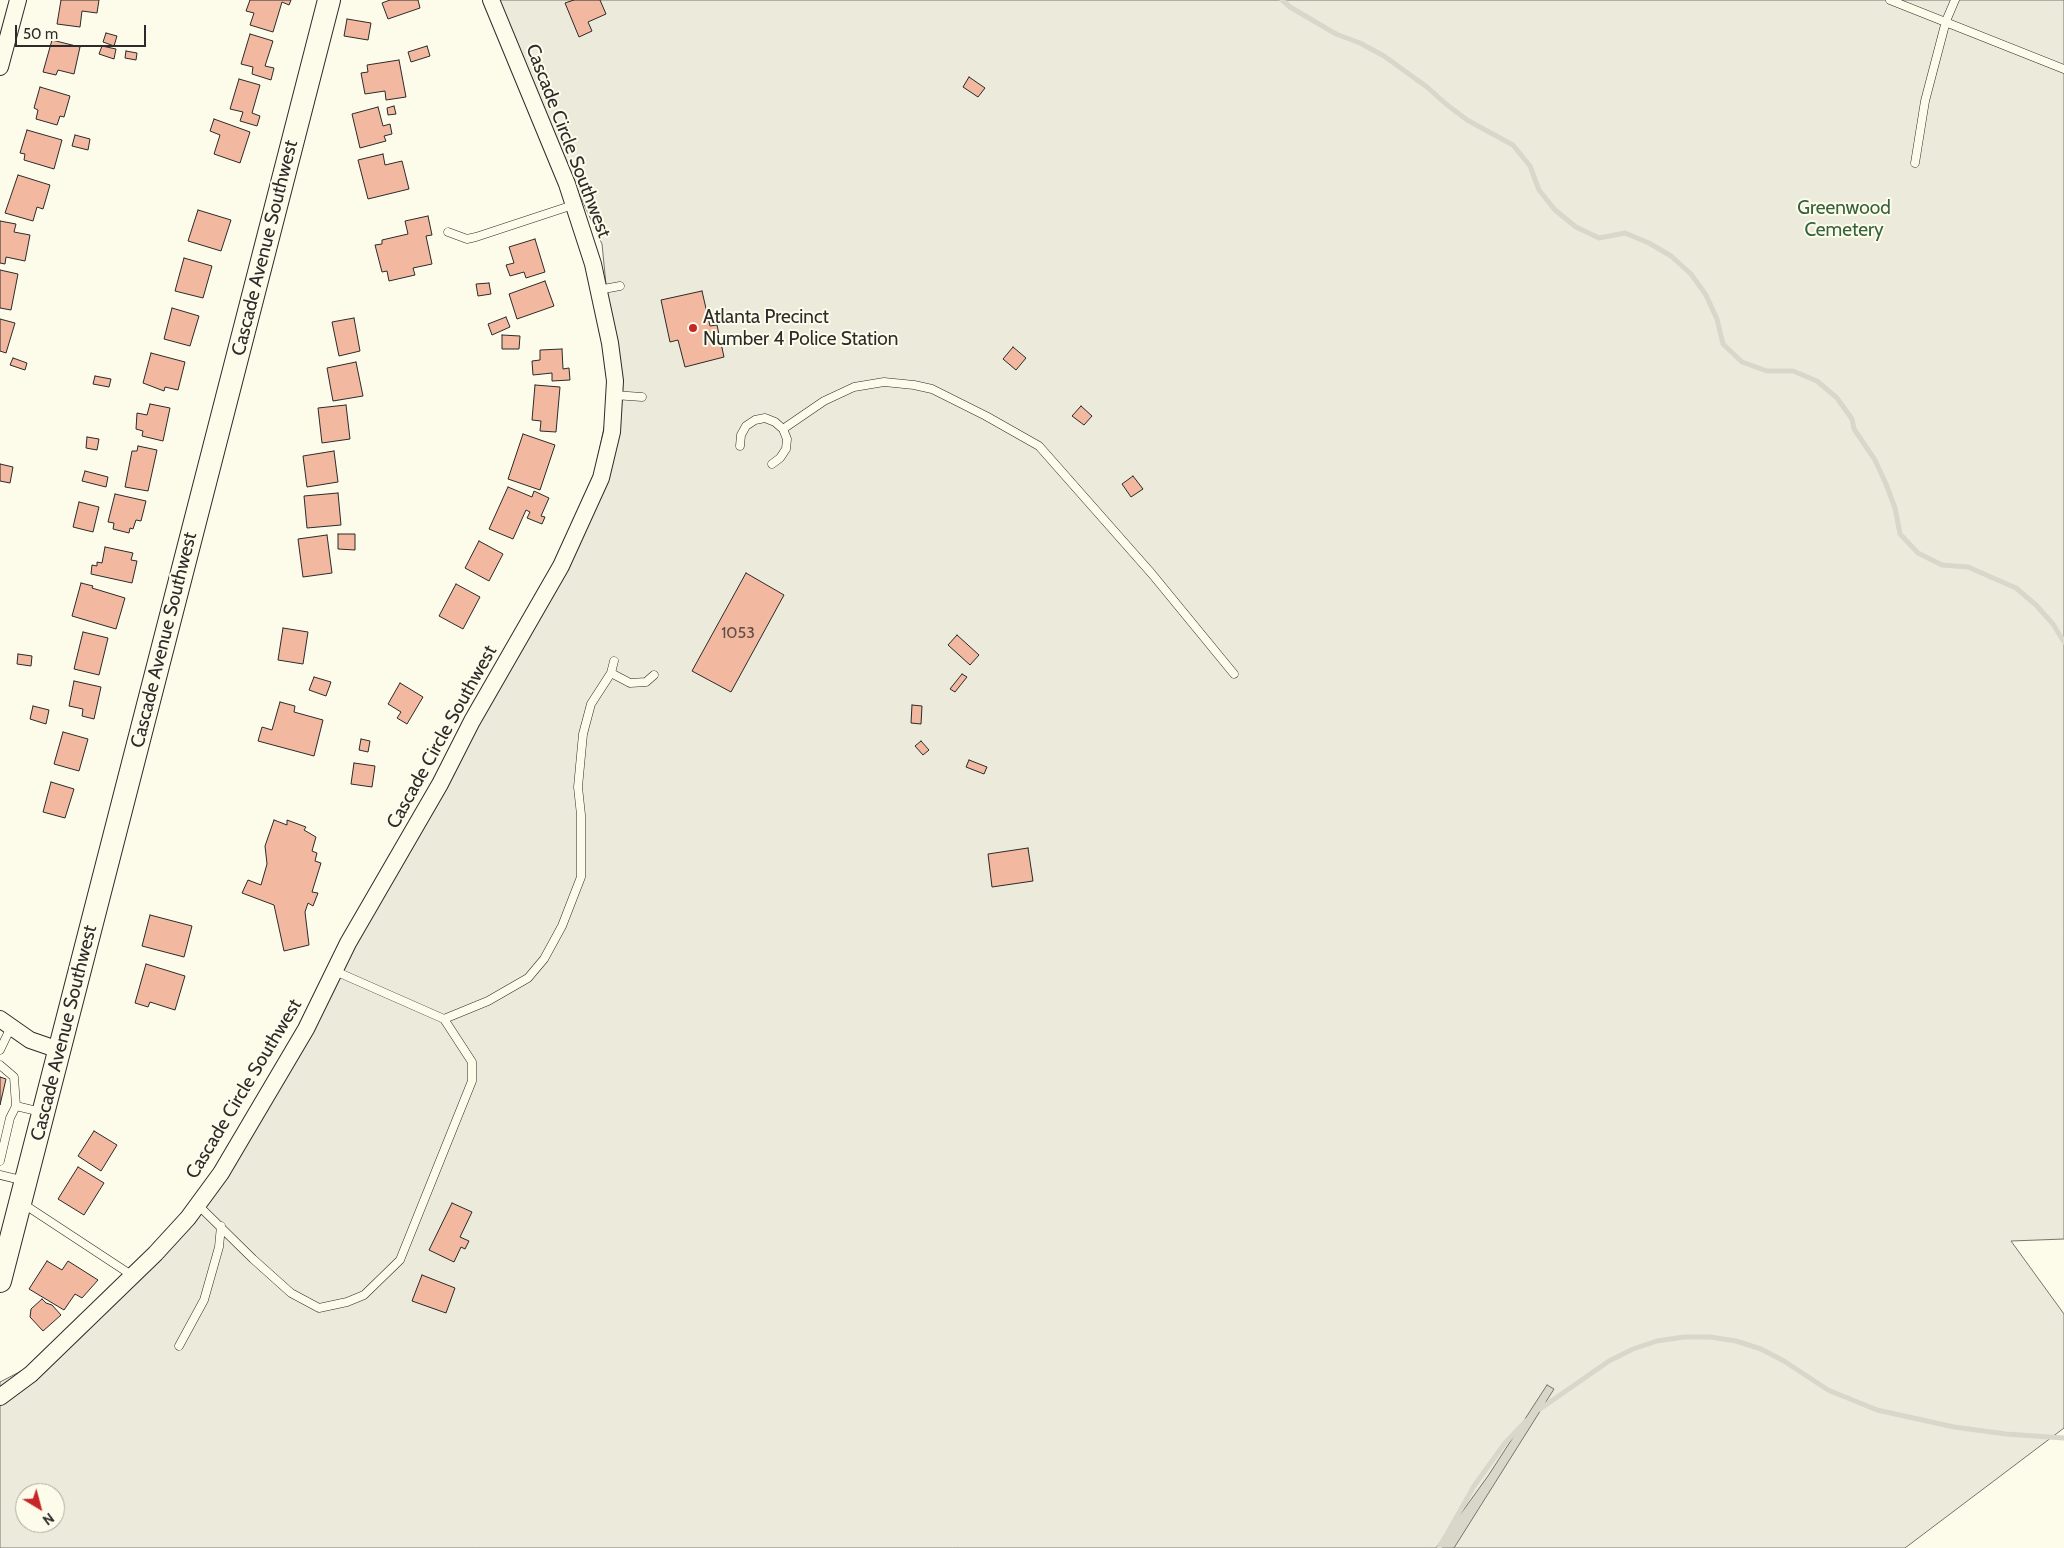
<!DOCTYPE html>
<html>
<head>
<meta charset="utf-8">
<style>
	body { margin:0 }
	#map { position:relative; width:2064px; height:1548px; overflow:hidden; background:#fdfbea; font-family:Cabin,sans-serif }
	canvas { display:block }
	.north { position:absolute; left:15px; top:1483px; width:50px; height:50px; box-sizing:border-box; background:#fdfbea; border:1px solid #a9a89e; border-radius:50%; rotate:143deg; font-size:14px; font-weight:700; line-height:20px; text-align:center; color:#2b2b2b }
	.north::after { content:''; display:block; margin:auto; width:18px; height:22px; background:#c62828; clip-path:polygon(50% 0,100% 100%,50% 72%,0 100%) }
	.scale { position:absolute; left:15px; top:25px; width:131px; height:22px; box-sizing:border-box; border:2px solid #2b2b2b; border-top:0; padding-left:6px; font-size:15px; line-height:18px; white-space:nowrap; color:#2b2b2b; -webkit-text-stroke:4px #fdfbea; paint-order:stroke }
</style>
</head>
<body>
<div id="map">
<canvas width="2064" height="1548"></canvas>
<div class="north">N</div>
<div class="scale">50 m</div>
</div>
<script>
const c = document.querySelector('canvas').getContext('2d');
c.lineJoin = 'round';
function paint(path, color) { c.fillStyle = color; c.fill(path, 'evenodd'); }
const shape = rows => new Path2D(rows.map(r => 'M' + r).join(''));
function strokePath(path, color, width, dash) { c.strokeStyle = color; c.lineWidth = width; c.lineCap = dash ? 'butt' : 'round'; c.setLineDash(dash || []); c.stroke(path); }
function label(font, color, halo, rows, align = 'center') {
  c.font = font + ' Cabin,sans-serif'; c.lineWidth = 4; c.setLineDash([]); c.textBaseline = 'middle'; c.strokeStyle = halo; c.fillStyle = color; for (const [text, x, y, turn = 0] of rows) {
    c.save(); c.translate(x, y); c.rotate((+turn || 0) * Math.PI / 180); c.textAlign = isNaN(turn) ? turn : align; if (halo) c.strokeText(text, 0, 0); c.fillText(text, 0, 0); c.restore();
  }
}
const green = shape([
	[491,0,2064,0,2064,1239,2011,1241,2064,1314,2064,1428,1905,1548,0,1548,0,1382,29,1367,186,1223,256,1113,588,503,615,376,602,244,491,0],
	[25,1493,55,1493,55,1523,25,1523,25,1493]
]);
paint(green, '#ecebdb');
strokePath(green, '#74746e', 1);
const water = shape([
	[1547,1385,1554,1389,1454,1548,1436,1548,1488,1476,1547,1385]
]);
paint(water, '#d8d7c9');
strokePath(water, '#74746e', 1);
strokePath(shape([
	[1282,0,1290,7,1336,34,1360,43,1384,56,1427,87,1446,104,1467,120,1513,145,1530,166,1539,190,1555,210,1576,227,1599,238,1625,233,1649,243,1671,256,1691,274,1706,295,1717,319,1723,344,1742,362,1767,371,1793,371,1817,381,1837,398,1852,419,1854,429,1875,460,1886,484,1895,508,1900,534,1918,553,1942,565,1968,567,2016,588,2036,605,2053,624,2064,642],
	[1540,1409,1609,1361,1633,1349,1657,1341,1684,1337,1710,1337,1736,1341,1761,1349,1784,1361,1828,1390,1877,1410,1954,1427,2006,1434,2064,1438],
	[1439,1548,1474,1486,1505,1443,1526,1421]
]), '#d8d7c9', 5);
const building = shape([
	[61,0,99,0,97,13,82,11,80,27,57,24,61,0],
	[250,0,291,0,289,5,282,2,273,32,250,25,254,13,246,11,250,0],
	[390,0,418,0,420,8,388,19,382,3,390,0],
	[574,0,600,0,606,14,588,22,592,31,579,37,565,3,574,0],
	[347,19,371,23,368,40,344,36,347,19],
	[106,33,117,36,114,46,103,42,106,33],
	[250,34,273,41,265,66,274,68,271,80,252,74,253,67,241,64,250,34],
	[52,40,80,47,74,74,58,70,56,75,43,72,52,40],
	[102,46,116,49,114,59,99,54,102,46],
	[427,46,430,56,411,62,408,52,427,46],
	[126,51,137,53,136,60,125,58,126,51],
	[399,60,406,97,386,100,385,91,365,94,361,73,368,72,367,65,399,60],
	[969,77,985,88,978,97,963,87,969,77],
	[239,79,260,85,252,113,260,116,257,126,240,121,243,112,230,109,239,79],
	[40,87,70,96,64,117,60,116,57,125,36,119,38,110,34,108,40,87],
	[394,106,396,114,388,115,387,108,394,106],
	[378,107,383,126,390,124,392,134,384,136,386,141,360,148,352,114,378,107],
	[214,119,250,132,240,163,214,154,220,135,210,131,214,119],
	[27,130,62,140,54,169,24,160,25,154,20,153,27,130],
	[75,135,90,139,88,150,72,146,75,135],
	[383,154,385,165,402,161,409,189,368,199,358,160,383,154],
	[18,175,50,185,43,209,37,207,33,221,5,213,18,175],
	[198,210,231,220,221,251,188,241,198,210],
	[428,216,432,235,426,236,432,264,413,268,415,275,389,281,387,271,382,272,375,245,382,244,382,240,408,234,405,221,428,216],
	[0,221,16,224,14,232,30,235,25,261,6,257,5,264,0,263,0,221],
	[535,239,545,272,526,278,524,272,510,276,506,265,514,263,509,247,535,239],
	[184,258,212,266,203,298,175,291,184,258],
	[0,270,18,274,11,310,0,308,0,270],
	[545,281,554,306,517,319,509,294,545,281],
	[489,283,491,294,478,296,476,284,489,283],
	[702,291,710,326,717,325,724,357,685,367,678,340,670,342,661,300,702,291],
	[172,308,199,316,190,346,164,339,172,308],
	[506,317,510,327,492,335,488,324,506,317],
	[354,318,360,351,339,356,332,322,354,318],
	[0,319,15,323,6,353,0,351,0,319],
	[502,335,520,336,519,349,502,349,502,335],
	[1013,347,1026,358,1016,370,1003,359,1013,347],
	[562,349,563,369,569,368,570,380,552,381,552,373,533,375,532,361,540,360,540,350,562,349],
	[151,353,185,362,178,390,165,387,164,391,143,383,151,353],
	[13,358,27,363,25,370,10,365,13,358],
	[356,362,363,396,333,401,327,368,356,362],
	[95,376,111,379,109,387,93,384,95,376],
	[535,385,560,387,556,432,540,431,541,421,532,420,535,385],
	[150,404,170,408,163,441,142,436,143,431,136,429,137,413,147,415,150,404],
	[346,405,350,439,322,443,318,408,346,405],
	[1081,406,1092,416,1084,425,1072,416,1081,406],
	[523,434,555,445,540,490,508,479,523,434],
	[87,437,99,439,97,450,86,448,87,437],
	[138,446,157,450,148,491,125,487,132,451,137,451,138,446],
	[334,451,338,482,307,487,303,456,334,451],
	[0,464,13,467,10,483,0,481,0,464],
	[85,471,108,477,106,487,82,481,85,471],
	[1133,476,1143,489,1131,497,1122,484,1133,476],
	[508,487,532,497,534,491,549,498,541,516,545,517,542,524,527,518,530,512,526,510,513,539,489,529,508,487],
	[338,493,341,525,307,528,304,496,338,493],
	[115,494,146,501,141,521,136,520,133,529,130,528,129,533,113,529,114,523,108,522,115,494],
	[79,502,99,507,93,532,73,527,79,502],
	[338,534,355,534,355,550,338,549,338,534],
	[327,535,332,573,303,577,298,539,327,535],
	[479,541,503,554,489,581,465,568,479,541],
	[105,547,133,553,131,560,137,561,132,583,91,574,92,565,97,566,97,562,102,563,105,547],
	[746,573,784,595,731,692,692,671,746,573],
	[81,583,93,586,92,588,125,598,116,629,72,616,81,583],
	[456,584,480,597,463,629,439,616,456,584],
	[283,628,308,632,303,664,278,660,283,628],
	[83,632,108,638,99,675,74,669,83,632],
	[957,635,979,655,970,665,948,645,957,635],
	[18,654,32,656,31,666,17,664,18,654],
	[962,674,967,677,955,692,950,689,962,674],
	[314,677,331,682,326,696,309,690,314,677],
	[74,681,101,687,94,719,82,716,83,709,69,706,74,681],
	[400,683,423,697,407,724,397,718,401,712,388,704,400,683],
	[280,702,295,706,294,712,323,720,314,756,258,741,262,727,272,730,280,702],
	[912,705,922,706,921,724,911,723,912,705],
	[33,706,49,710,46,724,30,719,33,706],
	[63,732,88,739,79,771,54,764,63,732],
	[361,739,370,741,368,752,359,750,361,739],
	[921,741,929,750,923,755,915,746,921,741],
	[969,760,987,767,984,774,966,767,969,760],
	[354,763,375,766,372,787,351,784,354,763],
	[51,782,74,789,65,818,43,812,51,782],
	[274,820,287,825,287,820,306,827,304,830,316,837,312,851,317,853,315,861,321,863,312,892,318,893,313,906,308,903,305,912,309,945,284,951,274,905,242,893,248,880,261,885,267,864,265,846,274,820],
	[1028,848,1033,881,992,887,988,854,1028,848],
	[150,915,192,926,184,957,142,946,150,915],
	[146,964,185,976,175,1010,150,1002,148,1007,135,1003,146,964],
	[0,1077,6,1079,0,1105,0,1077],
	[94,1131,117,1145,101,1171,78,1156,94,1131],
	[78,1167,104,1183,84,1215,58,1199,78,1167],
	[452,1203,472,1212,460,1237,469,1241,465,1249,461,1247,454,1262,429,1250,452,1203],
	[47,1261,62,1270,68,1261,98,1280,82,1298,75,1294,64,1310,29,1289,47,1261],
	[422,1275,455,1288,446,1313,412,1301,422,1275],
	[42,1299,46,1303,52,1305,61,1315,43,1331,30,1317,31,1309,42,1299]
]);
paint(building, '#f2b8a0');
strokePath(building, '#2b2b2b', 1);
const lane = shape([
	[1890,0,2064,69],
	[1915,163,1925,101,1946,21,1955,0],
	[448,232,467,239,476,237,573,205],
	[598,290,620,286],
	[614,395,642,397],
	[783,429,824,401,854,387,884,382,914,385,932,389,986,416,1039,446,1152,574,1234,674],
	[740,446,741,435,746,426,755,420,765,418,775,422,783,429,787,439,786,449,780,458,772,464],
	[611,673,630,683,646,682,654,675],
	[335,971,444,1019,488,1001,528,978,544,959,562,926,581,877,581,815,578,787,583,734,591,704,611,673,614,661],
	[0,1050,11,1027],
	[0,1065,14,1077,16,1106,41,1112],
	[0,1161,10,1118,16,1106],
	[0,1175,25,1181],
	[22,1203,133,1276],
	[198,1205,253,1259,291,1293,319,1308,347,1302,364,1295,400,1260,472,1081,472,1062,444,1019],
	[179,1346,204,1300,219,1247,221,1226]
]);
const street = shape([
	[0,67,18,0],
	[0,1019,30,1040,59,1050],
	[0,1397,31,1374,155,1254,188,1218,221,1173,306,1029,348,943,440,784,472,721,561,566,601,478,612,432,615,381,610,343,593,264,567,184,491,0]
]);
const secondary = shape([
	[0,1281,329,0]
]);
strokePath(lane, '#2b2b2b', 9);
strokePath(street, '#2b2b2b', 18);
strokePath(secondary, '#2b2b2b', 24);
strokePath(lane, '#fdfbea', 8);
strokePath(street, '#fdfbea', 16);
strokePath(secondary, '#fdfbea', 22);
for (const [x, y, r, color] of [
	[693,328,5,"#c62828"]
]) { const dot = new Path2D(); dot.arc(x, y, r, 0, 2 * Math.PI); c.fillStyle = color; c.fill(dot); strokePath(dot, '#fdfbea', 2); }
label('16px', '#5d4e48', null, [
	["1053",738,633]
]);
label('19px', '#2b2b2b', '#fdfbea', [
	["Cascade Circle Southwest",568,141,69],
	["Cascade Avenue Southwest",265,248,-76],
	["Cascade Avenue Southwest",164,640,-76],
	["Cascade Circle Southwest",442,737,-61],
	["Cascade Avenue Southwest",64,1033,-76],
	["Cascade Circle Southwest",244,1089,-59]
]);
label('19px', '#34623c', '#fdfbea', [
	["Greenwood",1844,208],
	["Cemetery",1844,230]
]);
label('19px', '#2b2b2b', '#fdfbea', [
	["Atlanta Precinct",703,317],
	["Number 4 Police Station",703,339]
], 'left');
</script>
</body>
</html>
